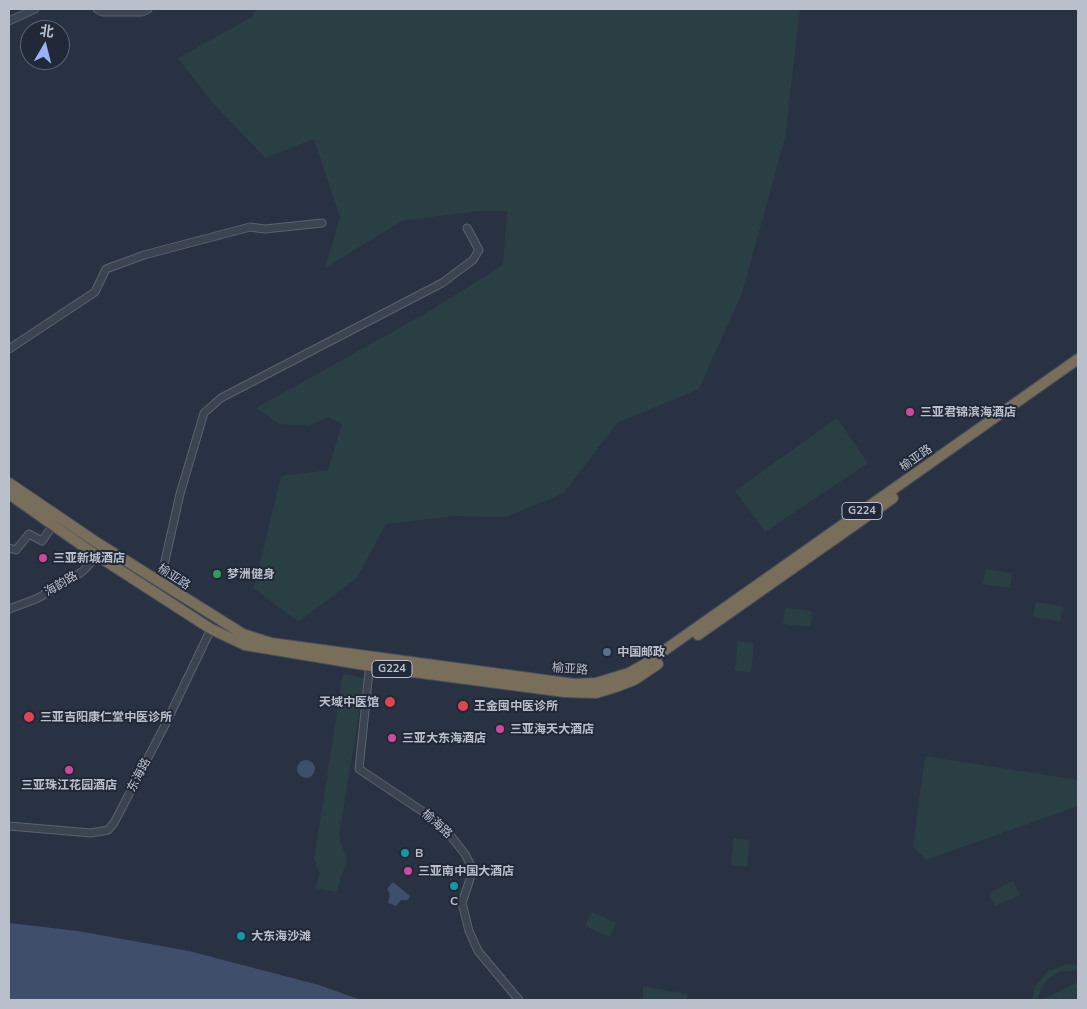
<!DOCTYPE html>
<html>
<head>
<meta charset="utf-8">
<style>
	body { margin:0 }
	#map { position:relative; width:1087px; height:1009px; overflow:hidden; background:#283242; font-family:Mulish,"Noto Sans SC",sans-serif }
	canvas { display:block }
	.frame { position:absolute; inset:0; border:10px solid #babfcc; pointer-events:none }
	.north { position:absolute; left:20px; top:20px; width:50px; height:50px; box-sizing:border-box; background:#212938; border:1px solid #5e6573; border-radius:50%; rotate:8deg; font-size:14px; font-weight:700; line-height:20px; text-align:center; color:#babfcc }
	.north::after { content:''; display:block; margin:auto; width:18px; height:22px; background:#96b4f5; clip-path:polygon(50% 0,100% 100%,50% 72%,0 100%) }
</style>
</head>
<body>
<div id="map">
<canvas width="1087" height="1009"></canvas>
<div class="frame"></div>
<div class="north">北</div>
</div>
<script>
const c = document.querySelector('canvas').getContext('2d');
c.lineJoin = 'round';
function paint(path, color) { c.fillStyle = color; c.fill(path, 'evenodd'); }
const shape = rows => new Path2D(rows.map(r => 'M' + r).join(''));
function strokePath(path, color, width, dash) { c.strokeStyle = color; c.lineWidth = width; c.lineCap = dash ? 'butt' : 'round'; c.setLineDash(dash || []); c.stroke(path); }
function label(font, color, halo, rows, align = 'center') {
  c.font = font + ' Mulish,"Noto Sans SC",sans-serif'; c.lineWidth = 4; c.setLineDash([]); c.textBaseline = 'middle'; c.strokeStyle = halo; c.fillStyle = color; for (const [text, x, y, turn = 0] of rows) {
    c.save(); c.translate(x, y); c.rotate((+turn || 0) * Math.PI / 180); c.textAlign = isNaN(turn) ? turn : align; if (halo) c.strokeText(text, 0, 0); c.fillText(text, 0, 0); c.restore();
  }
}
paint(shape([
	[256,9,800,9,785,138,742,293,699,389,617,423,564,493,506,517,454,516,386,524,357,578,298,622,254,588,281,476,328,470,342,424,327,417,309,426,279,424,256,408,428,312,503,265,507,211,478,211,402,221,325,268,340,217,314,139,265,158,212,102,178,58,252,17],
	[837,418,868,463,765,532,735,491],
	[985,569,1012,573,1010,588,983,584],
	[1036,602,1063,606,1060,621,1033,617],
	[785,608,812,611,810,627,783,624],
	[738,641,754,643,751,672,735,671],
	[343,674,365,678,339,836,347,861,336,892,315,888,320,874,314,859],
	[925,756,1078,780,1078,806,926,860,913,846],
	[734,838,750,840,747,867,731,865],
	[1013,881,1020,895,995,906,989,893],
	[592,912,616,923,610,937,585,926],
	[1068,964,1078,965,1078,970,1059,972,1050,977,1043,985,1037,1000,1032,1000,1035,986,1048,971],
	[1078,982,1078,1000,1042,1000],
	[643,986,687,994,687,1000,643,1000]
]), '#2a3f43');
paint(shape([
	'297 769a9 9 0 1 1 18 0a9 9 0 1 1-18 0Z',
	[393,882,410,896,408,900,401,900,396,906,388,903,390,894,387,889],
	[9,923,78,931,189,951,319,985,361,1000,9,1000]
]), '#3f4e6b');
const minor = shape([
	[97,9,102,12,142,12,148,9],
	[9,21,35,9],
	[9,349,95,292,106,269,144,255,250,227,265,229,322,223],
	[9,548,16,550,29,534,42,541,53,525],
	[160,583,180,494,204,413,221,398,442,283,473,260,479,250,467,228],
	[9,609,36,599,64,584,83,571,105,548],
	[370,662,359,769,428,815,446,830,465,854,473,870,462,903,469,931,478,951,519,1000],
	[9,826,91,833,108,830,114,823,165,725,211,629]
]);
const highway = shape([
	[9,483,93,540,243,634,271,643,574,684,596,683,629,673,645,664,1078,359],
	[9,494,87,549,211,629,245,645,383,668,565,692,596,693,616,687,634,680,658,664],
	[698,635,893,498]
]);
strokePath(minor, '#5b626f', 9);
strokePath(highway, '#474f5d', 12);
strokePath(minor, '#3c4452', 7);
strokePath(highway, '#786e5a', 10);
for (const [x, y, r, color] of [
	[910,412,5,"#d1479c"],
	[43,558,5,"#d1479c"],
	[217,574,5,"#2e9e5b"],
	[607,652,5,"#5c6f8a"],
	[390,702,6,"#e0444e"],
	[463,706,6,"#e0444e"],
	[29,717,6,"#e0444e"],
	[500,729,5,"#d1479c"],
	[392,738,5,"#d1479c"],
	[69,770,5,"#d1479c"],
	[405,853,5,"#0f9aa8"],
	[408,871,5,"#d1479c"],
	[454,886,5,"#0f9aa8"],
	[241,936,5,"#0f9aa8"]
]) { const dot = new Path2D(); dot.arc(x, y, r, 0, 2 * Math.PI); c.fillStyle = color; c.fill(dot); strokePath(dot, '#212938', 2); }
for (const [x, y, w] of [
	[862,511,40],
	[392,669,40]
]) { const box = new Path2D(); box.roundRect(x - w / 2, y - 8.5, w, 17, 4); c.fillStyle = '#212938'; c.fill(box); strokePath(box, '#babfcc', 1); }
label('bold 11px', '#babfcc', null, [
	["G224",862,511],
	["G224",392,669]
]);
label('bold 12px', '#babfcc', '#212938', [
	["三亚君锦滨海酒店",920,412],
	["三亚新城酒店",53,558],
	["梦洲健身",227,574],
	["中国邮政",617,652],
	["天域中医馆",379,702,"right"],
	["王金囤中医诊所",474,706],
	["三亚吉阳康仁堂中医诊所",40,717],
	["三亚海天大酒店",510,729],
	["三亚大东海酒店",402,738],
	["三亚珠江花园酒店",69,785,"center"],
	["B",415,853],
	["三亚南中国大酒店",418,871],
	["C",454,901,"center"],
	["大东海沙滩",251,936]
], 'left');
label('12px', '#babfcc', '#212938', [
	["榆亚路",916,458,-35],
	["榆亚路",174,577,33],
	["海韵路",61,584,-31],
	["榆亚路",570,669,4],
	["东海路",139,775,-63],
	["榆海路",437,824,42]
]);
</script>
</body>
</html>
